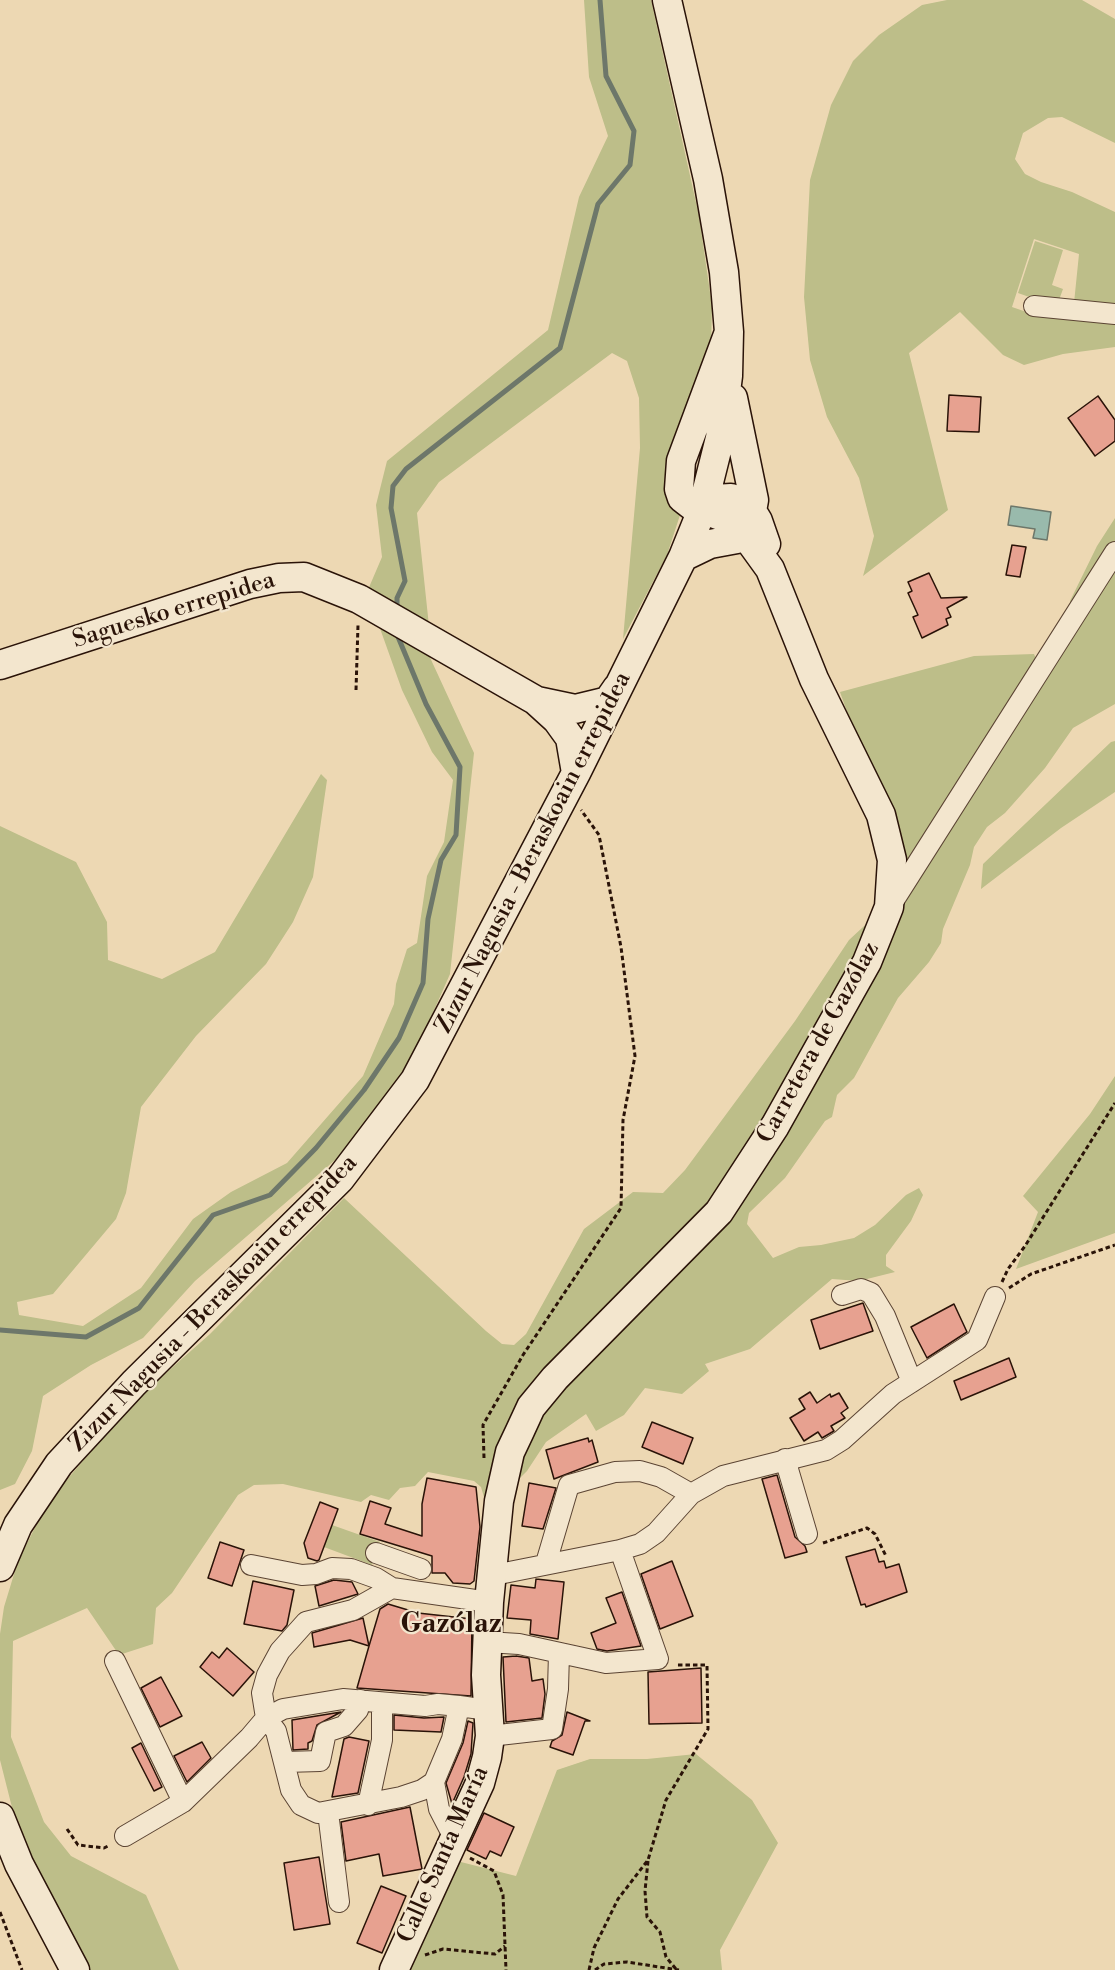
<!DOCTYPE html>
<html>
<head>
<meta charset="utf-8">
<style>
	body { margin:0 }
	canvas { display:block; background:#edd8b3 }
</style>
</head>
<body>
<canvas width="1115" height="1970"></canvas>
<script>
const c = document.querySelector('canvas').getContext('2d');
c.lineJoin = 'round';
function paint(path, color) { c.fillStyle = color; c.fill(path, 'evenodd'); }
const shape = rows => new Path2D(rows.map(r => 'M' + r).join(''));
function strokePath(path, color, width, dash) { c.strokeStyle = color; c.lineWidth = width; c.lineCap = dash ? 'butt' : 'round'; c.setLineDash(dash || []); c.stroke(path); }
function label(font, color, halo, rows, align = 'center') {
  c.font = font + ' "Libre Bodoni",serif'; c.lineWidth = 4.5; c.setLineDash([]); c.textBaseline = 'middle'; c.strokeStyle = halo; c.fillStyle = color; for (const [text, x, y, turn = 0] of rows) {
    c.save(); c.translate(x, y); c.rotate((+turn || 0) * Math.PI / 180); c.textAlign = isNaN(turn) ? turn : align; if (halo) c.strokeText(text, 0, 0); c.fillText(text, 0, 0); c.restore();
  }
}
paint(shape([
	[584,0,651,0,699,216,712,306,711,350,681,512,667,555,623,639,640,448,639,398,627,361,612,353,439,482,417,513,429,626,427,651,474,753,450,974,414,1056,349,1148,195,1281,143,1338,91,1365,43,1396,32,1451,15,1484,0,1490,0,826,76,862,107,922,108,960,162,979,215,952,321,774,327,780,313,877,293,922,266,964,196,1036,141,1107,126,1193,116,1219,53,1294,17,1302,19,1315,83,1326,141,1288,193,1219,231,1192,287,1163,363,1076,394,1004,396,984,407,949,417,943,427,876,444,842,453,780,432,752,402,690,367,592,382,557,376,505,387,461,548,330,579,197,608,136,589,77],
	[947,0,1082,0,1115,19,1115,143,1062,117,1048,118,1023,133,1015,159,1025,174,1041,182,1072,192,1115,212,1115,308,1074,303,1079,254,1034,239,1012,307,1041,317,1115,320,1115,347,1063,354,1024,365,1003,355,960,312,909,353,948,510,863,576,874,536,859,478,827,417,810,360,804,297,810,180,831,105,853,61,879,35,922,5],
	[1035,241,1063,250,1052,285,1063,289,1059,300,1048,297,1046,303,1018,293],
	[1115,518,1115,541,1072,612,1070,601,1097,546],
	[1115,571,1115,704,1073,728,1045,768,1005,813,987,827,974,847,970,865,943,929,941,943,929,962,898,998,854,1078,837,1095,832,1117,825,1121,785,1178,749,1213,747,1224,773,1258,799,1247,821,1245,854,1238,875,1225,906,1195,919,1188,923,1195,911,1221,886,1255,886,1266,895,1272,859,1281,832,1279,750,1349,705,1364,709,1371,682,1394,645,1388,624,1415,596,1431,586,1414,546,1442,527,1471,519,1479,519,1464,533,1427,576,1371,706,1243,902,899],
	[1034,654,1038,664,904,873,840,692,974,656],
	[1115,741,1115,792,1061,828,981,889,983,864,1111,742],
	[876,915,742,1167,588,1336,486,1504,481,1487,474,1481,428,1472,415,1486,400,1488,389,1500,371,1495,361,1502,283,1484,254,1485,238,1495,172,1593,156,1608,153,1644,119,1655,87,1608,13,1641,11,1737,44,1822,71,1856,146,1895,179,1970,83,1970,20,1839,0,1760,0,1634,4,1607,18,1561,48,1502,132,1403,210,1334,344,1198,486,1331,502,1344,514,1345,526,1334,584,1229,633,1192,663,1193,685,1170,795,1021,849,940],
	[1115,1076,1115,1233,1016,1269,1038,1212,1023,1196,1090,1114],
	[332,1525,380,1542,372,1565,324,1547],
	[696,1754,752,1800,778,1843,720,1950,722,1970,407,1970,453,1860,516,1876,557,1770,590,1759,647,1759]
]), '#bdbe89');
const water = shape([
	[1011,506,1051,512,1047,540,1033,538,1035,529,1008,525,1011,506]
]);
paint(water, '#99baac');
strokePath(water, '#6d776a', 1.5);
strokePath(shape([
	[397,611,397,598,405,581,391,508,393,486,406,469,560,348,598,204,630,165,634,131,606,76,600,0],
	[0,1330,86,1337,139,1308,213,1215,270,1195,316,1148,364,1090,399,1038,423,983,428,919,441,860,456,835,460,767,426,704,396,632]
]), '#6d776a', 5);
const building = shape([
	[949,395,981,397,979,432,947,431,949,395],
	[1098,396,1115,420,1115,441,1095,456,1068,418,1098,396],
	[1012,545,1026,547,1020,577,1006,575,1012,545],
	[929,573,941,598,967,597,947,608,951,617,946,619,948,625,922,638,913,617,918,615,908,593,912,591,908,582,929,573],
	[863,1303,873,1331,820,1349,811,1320,863,1303],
	[954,1304,967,1332,927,1358,911,1327,954,1304],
	[1009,1358,1016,1377,961,1400,954,1381,1009,1358],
	[810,1392,817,1403,830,1394,831,1397,839,1393,848,1408,841,1413,845,1418,831,1426,834,1431,822,1438,818,1432,804,1441,790,1418,805,1409,799,1399,810,1392],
	[652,1422,693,1438,683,1464,642,1447,652,1422],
	[588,1438,589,1442,592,1440,598,1462,554,1479,546,1450,588,1438],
	[777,1475,795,1537,805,1546,807,1552,785,1558,762,1479,777,1475],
	[427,1478,476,1487,480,1527,474,1581,470,1584,453,1583,445,1573,432,1573,432,1556,360,1534,370,1501,391,1508,385,1524,422,1536,422,1504,427,1478],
	[529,1483,556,1488,543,1529,522,1526,529,1483],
	[320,1502,338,1509,319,1560,317,1561,308,1558,304,1543,320,1502],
	[220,1542,244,1550,232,1586,208,1578,220,1542],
	[875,1549,879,1562,884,1561,886,1568,899,1564,907,1592,866,1607,865,1604,861,1605,846,1557,875,1549],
	[672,1561,693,1616,660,1629,641,1574,672,1561],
	[536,1579,564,1582,558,1639,530,1634,531,1620,507,1618,511,1585,535,1588,536,1579],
	[334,1580,352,1582,358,1594,319,1606,315,1586,334,1580],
	[253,1581,294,1590,287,1625,282,1631,244,1624,253,1581],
	[622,1592,641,1646,607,1651,597,1649,591,1633,616,1623,606,1598,622,1592],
	[388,1604,418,1613,472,1619,471,1696,357,1688,369,1646,350,1640,314,1647,312,1633,363,1618,369,1646,380,1609,388,1604],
	[227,1648,254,1672,233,1696,200,1667,212,1652,219,1658,227,1648],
	[516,1656,529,1658,532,1681,543,1679,545,1694,542,1718,506,1722,503,1657,516,1656],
	[701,1668,702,1723,649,1724,648,1672,701,1668],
	[161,1677,182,1716,160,1727,141,1688,161,1677],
	[341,1712,317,1725,312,1741,308,1743,308,1749,293,1750,292,1720,341,1712],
	[567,1712,590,1721,585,1721,573,1755,550,1747,552,1741,562,1735,567,1712],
	[394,1715,424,1718,444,1717,441,1732,394,1730,394,1715],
	[468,1721,473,1723,471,1754,464,1777,452,1804,446,1783,463,1743,468,1721],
	[349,1737,369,1741,358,1793,332,1797,344,1739,349,1737],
	[202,1742,211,1758,187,1782,174,1756,202,1742],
	[141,1743,162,1787,154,1791,132,1748,141,1743],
	[410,1807,422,1869,383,1876,379,1854,346,1861,341,1822,410,1807],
	[484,1813,514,1827,501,1856,490,1851,486,1859,467,1850,484,1813],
	[319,1857,330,1924,294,1930,284,1863,319,1857],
	[381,1886,406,1896,382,1953,357,1943,381,1886]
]);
paint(building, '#e7a190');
strokePath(building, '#2a1308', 1.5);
const street = shape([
	[1034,306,1115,314],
	[891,905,1115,552],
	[842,1295,861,1289,871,1293,885,1316,912,1382],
	[785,1459,807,1534],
	[376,1553,421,1569],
	[546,1563,569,1485,615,1472,640,1471,661,1477,691,1494],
	[251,1565,302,1575,316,1574,332,1568,351,1569,376,1578,392,1588,489,1602],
	[494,1575,620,1550,640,1544,656,1533,691,1494,723,1476,826,1450,842,1440,893,1394,977,1340,995,1297],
	[487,1642,519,1644,606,1663,658,1659,620,1550],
	[115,1661,183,1802],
	[459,1706,452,1739,434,1782,422,1790,401,1797,318,1813,301,1805,291,1790,276,1731,266,1718,283,1709,343,1699,425,1706,438,1704,459,1706,488,1710],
	[490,1736,552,1729,558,1689,559,1653],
	[285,1762,320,1761,326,1732,344,1726,358,1710,361,1700],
	[434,1782,439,1809,454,1838],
	[368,1805,382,1740,382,1703],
	[328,1812,339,1902],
	[125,1836,183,1802,249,1738,266,1718,262,1693,267,1675,280,1651,306,1622,353,1610,392,1588]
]);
const secondary = shape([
	[733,398,754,500,752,511,758,521,766,544],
	[683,557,710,544,737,539,748,524,752,511,731,498,715,499,708,502,702,510],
	[0,665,250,584,279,578,304,577,359,599,535,700,557,720,570,738,576,773],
	[537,701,575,709,608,701,617,688],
	[0,1567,18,1525,59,1464,134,1383,340,1179,415,1080,576,773,683,557,702,510,720,438,728,376,729,332,724,272,708,179,667,0],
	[0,1817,19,1864,75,1970],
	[394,1970,480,1783,487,1757,490,1736,486,1675,489,1602,499,1501,510,1452,519,1433,531,1407,555,1378,719,1212,775,1126,867,962,889,907,892,860,881,815,814,679,770,569,736,522,691,505,682,498,679,489,681,461,729,332]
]);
strokePath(street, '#5b4433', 22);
strokePath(secondary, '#2a1308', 31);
strokePath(shape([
	[356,690,358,625],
	[1002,1282,1008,1269,1025,1246,1115,1103],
	[1009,1288,1031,1274,1115,1245],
	[484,1458,483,1425,523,1355,621,1208,623,1120,635,1056,621,947,599,835,581,810],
	[823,1543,867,1528,875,1534,886,1556],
	[67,1829,78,1845,104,1848,110,1845],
	[470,1858,494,1871,503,1895,506,1970],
	[648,1861,645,1891,647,1917,660,1932,666,1957,676,1969],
	[0,1912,22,1970],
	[425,1955,443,1949,495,1954,505,1946],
	[589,1970,594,1948,618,1899,648,1860,666,1800,708,1729,707,1665,675,1665],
	[595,1970,604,1964,627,1962,679,1970]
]), '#2a1308', 3, [4.5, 3]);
strokePath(street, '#f3e6ce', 20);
strokePath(secondary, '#f3e6ce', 28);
label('24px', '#2a1308', '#f3e6ce', [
	["Saguesko errepidea",174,611,-17],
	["Zizur Nagusia - Beraskoain errepidea",534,853,-63],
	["Carretera de Gazólaz",819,1043,-61],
	["Zizur Nagusia - Beraskoain errepidea",214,1304,-46],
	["Calle Santa María",444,1855,-66]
]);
label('bold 27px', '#2a1308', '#f3e6ce', [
	["Gazólaz",451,1626]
]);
</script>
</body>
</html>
